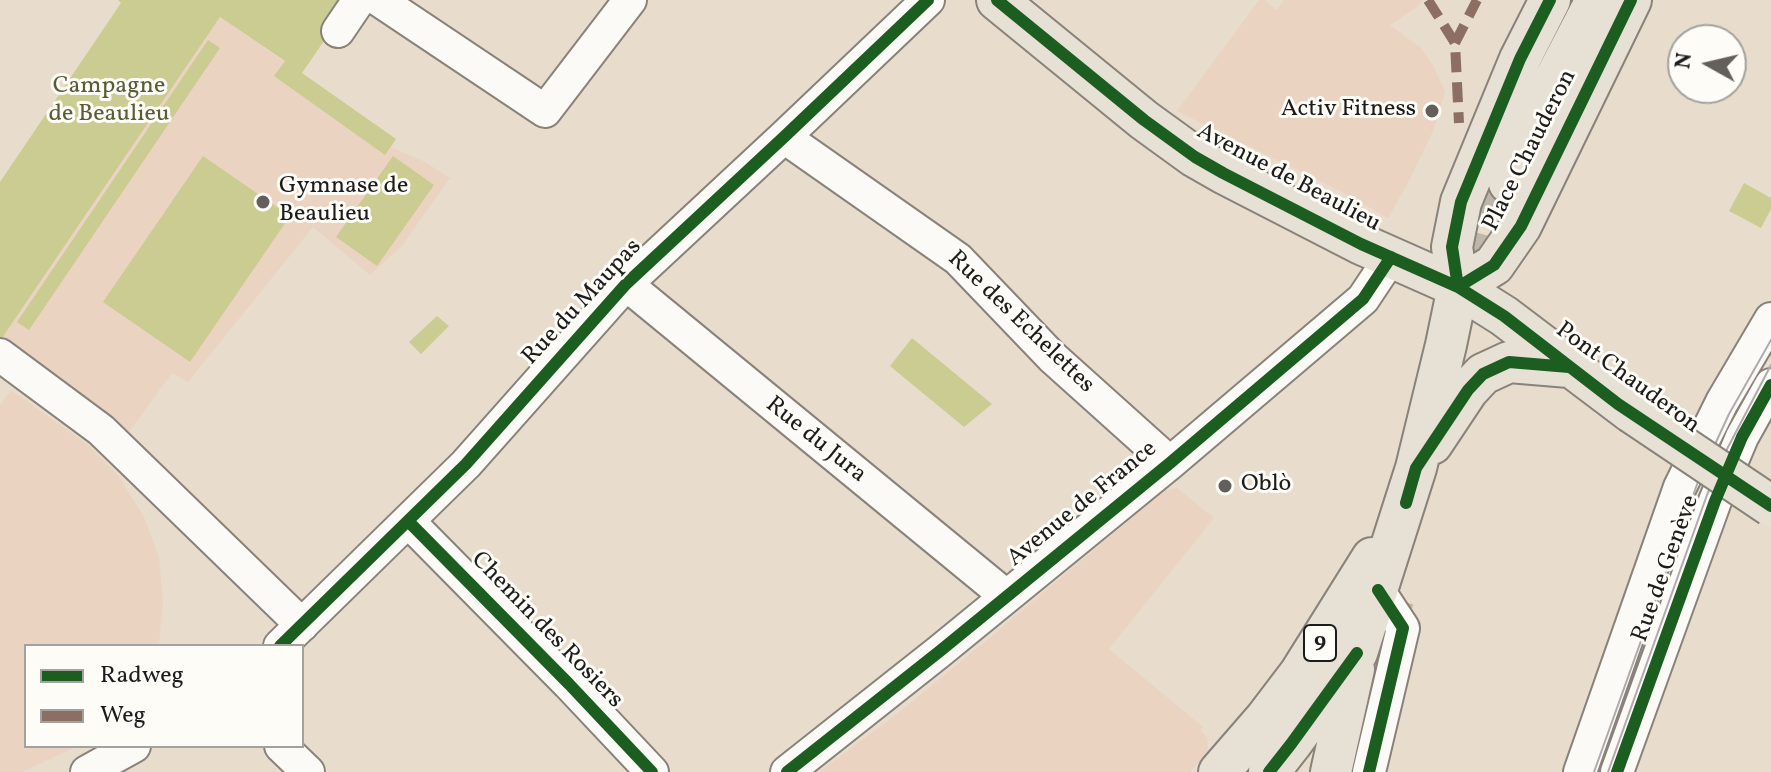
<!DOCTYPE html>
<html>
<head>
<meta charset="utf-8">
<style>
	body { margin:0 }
	#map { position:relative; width:1771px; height:772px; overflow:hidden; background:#e8dccc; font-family:Vollkorn,serif }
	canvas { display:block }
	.legend { position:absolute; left:24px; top:644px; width:280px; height:104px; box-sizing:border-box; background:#fdfcf7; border:2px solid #a3a29f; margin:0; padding:10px 14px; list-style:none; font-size:24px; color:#1c1c1c }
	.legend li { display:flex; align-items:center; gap:16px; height:40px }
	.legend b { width:40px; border:2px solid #a3a29f }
	.north { position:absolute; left:1667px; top:24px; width:80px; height:80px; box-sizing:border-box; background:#fdfcf7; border:2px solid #a3a29f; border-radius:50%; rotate:278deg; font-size:22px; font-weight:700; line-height:32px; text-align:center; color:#1c1c1c }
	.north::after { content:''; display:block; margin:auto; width:28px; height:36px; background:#635f5a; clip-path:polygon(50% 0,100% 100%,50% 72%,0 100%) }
</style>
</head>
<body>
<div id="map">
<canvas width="1771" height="772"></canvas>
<ul class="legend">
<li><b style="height:10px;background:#1b5e20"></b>Radweg</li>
<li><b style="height:10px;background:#8d6e63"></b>Weg</li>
</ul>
<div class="north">N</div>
</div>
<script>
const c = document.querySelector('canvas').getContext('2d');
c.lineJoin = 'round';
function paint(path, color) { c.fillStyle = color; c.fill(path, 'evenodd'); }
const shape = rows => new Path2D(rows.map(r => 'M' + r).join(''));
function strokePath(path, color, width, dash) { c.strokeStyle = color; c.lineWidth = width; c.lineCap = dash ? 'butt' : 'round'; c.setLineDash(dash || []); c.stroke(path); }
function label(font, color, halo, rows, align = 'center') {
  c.font = font + ' Vollkorn,serif'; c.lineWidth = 6; c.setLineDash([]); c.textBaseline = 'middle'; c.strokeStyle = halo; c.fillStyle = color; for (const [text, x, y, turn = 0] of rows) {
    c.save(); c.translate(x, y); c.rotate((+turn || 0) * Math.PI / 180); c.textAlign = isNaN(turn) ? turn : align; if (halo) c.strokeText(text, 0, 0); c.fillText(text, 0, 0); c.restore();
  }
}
paint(shape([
	[1259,0,1264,0,1277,10,1284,0,1423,0,1417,7,1390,25,1421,48,1434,67,1445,92,1434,129,1409,181,1388,218,1340,191,1177,111],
	[220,17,396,139,391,147,425,162,450,178,402,246,370,275,313,227,188,382,172,373,129,432,2,338],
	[11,390,87,444,118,475,144,517,159,557,163,602,159,646,26,646,26,746,78,746,22,772,0,772,0,405],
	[1177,488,1214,518,1109,649,1203,727,1201,731,1207,737,1208,747,1206,755,1190,772,819,772,897,714,982,644,1165,490]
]), '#ebd3c2');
paint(shape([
	[118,0,352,0,302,73,396,139,385,155,274,76,285,61,220,17,2,338,0,337,0,182,121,3],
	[208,40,220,48,29,330,17,322],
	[203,156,290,216,190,362,103,302],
	[393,156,434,185,377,266,336,237],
	[1744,183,1771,198,1771,209,1761,228,1729,211],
	[437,316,449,326,421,354,409,342],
	[912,338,992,404,964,427,890,366]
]), '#cbcc91');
strokePath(shape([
	[1484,276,1509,183],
	[1358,722,1394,599]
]), '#bfb6a9', 40, [40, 20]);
const minor = shape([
	[379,0,545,111,630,0],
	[338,31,359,0],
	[784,137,958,259,1052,357,1170,463],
	[626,284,1006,596],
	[0,355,101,430,302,625],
	[408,521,569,684,652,772],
	[280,646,466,464,626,284,784,137,928,0],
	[281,746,308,772],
	[87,772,134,746],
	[787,772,940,651,1170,463,1363,299,1391,257],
	[1369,772,1403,628,1378,590],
	[1580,772,1680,487,1722,402,1771,319],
	[1617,772,1715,501,1742,437,1771,385]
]);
const major = shape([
	[997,0,1144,120,1195,157,1223,173,1361,244,1458,287,1504,316,1631,412],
	[1509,183,1547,94,1596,0],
	[1458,287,1494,265,1521,226,1631,0],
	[1432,444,1468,390,1483,374,1509,362,1569,367],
	[1219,772,1265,719,1300,673,1372,558],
	[1269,772,1291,744,1357,653,1416,468,1446,345,1458,287,1452,247,1461,202,1520,59,1550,0],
	[1331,772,1354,669]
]);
strokePath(minor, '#88827a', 36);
strokePath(major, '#88827a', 44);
strokePath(minor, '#fcfaf7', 32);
strokePath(major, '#e7e0d4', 40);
strokePath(shape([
	[1594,772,1699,479,1729,414,1771,340],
	[1608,772,1707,495,1726,451,1771,365]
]), '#aeacaa', 2);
const majorBridge = shape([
	[1631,412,1771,506]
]);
strokePath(majorBridge, '#88827a', 44, []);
strokePath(majorBridge, '#e7e0d4', 40);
strokePath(shape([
	[1428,0,1455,43,1459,123],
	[1455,43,1477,0]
]), '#8d6e63', 10, [20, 10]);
strokePath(shape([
	[997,0,1144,120,1195,157,1223,173,1361,244,1458,287,1504,316,1618,404,1771,506],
	[1458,287,1494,265,1521,226,1631,0],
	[1458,287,1452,247,1461,202,1520,59,1550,0],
	[1406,503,1416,468,1468,390,1483,374,1509,362,1569,367],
	[408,521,569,684,652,772],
	[280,646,466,464,626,284,784,137,928,0],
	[787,772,940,651,1170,463,1363,299,1391,257],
	[1269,772,1291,744,1357,653],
	[1369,772,1403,628,1378,590],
	[1617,772,1715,501,1742,437,1771,385]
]), '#1b5e20', 12);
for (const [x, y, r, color] of [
	[1432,111,8,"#635f5a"],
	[263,202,8,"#635f5a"],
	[1225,486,8,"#635f5a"]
]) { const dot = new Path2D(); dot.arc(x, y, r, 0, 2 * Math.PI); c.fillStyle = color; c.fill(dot); strokePath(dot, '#fdfcf7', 3); }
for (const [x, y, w] of [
	[1320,643,32]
]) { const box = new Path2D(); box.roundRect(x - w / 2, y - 18, w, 36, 6); c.fillStyle = '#fdfcf7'; c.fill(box); strokePath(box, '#1c1c1c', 2); }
label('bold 22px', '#1c1c1c', null, [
	["9",1320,643]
]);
label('24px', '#585d38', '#fdfcf7', [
	["Campagne",109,88],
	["de Beaulieu",109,116]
]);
label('24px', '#1c1c1c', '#fdfcf7', [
	["Activ Fitness",1416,111,"right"],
	["Gymnase de",279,188],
	["Beaulieu",279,216],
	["Oblò",1241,486]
], 'left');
label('24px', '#1c1c1c', '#fdfcf7', [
	["Place Chauderon",1531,151,-63],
	["Avenue de Beaulieu",1288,179,28],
	["Rue du Maupas",583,303,-47],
	["Rue des Echelettes",1020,323,44],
	["Pont Chauderon",1627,379,36],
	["Rue du Jura",815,441,39],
	["Avenue de France",1083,505,-39],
	["Rue de Genève",1667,569,-70],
	["Chemin des Rosiers",546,631,46]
]);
</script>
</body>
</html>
